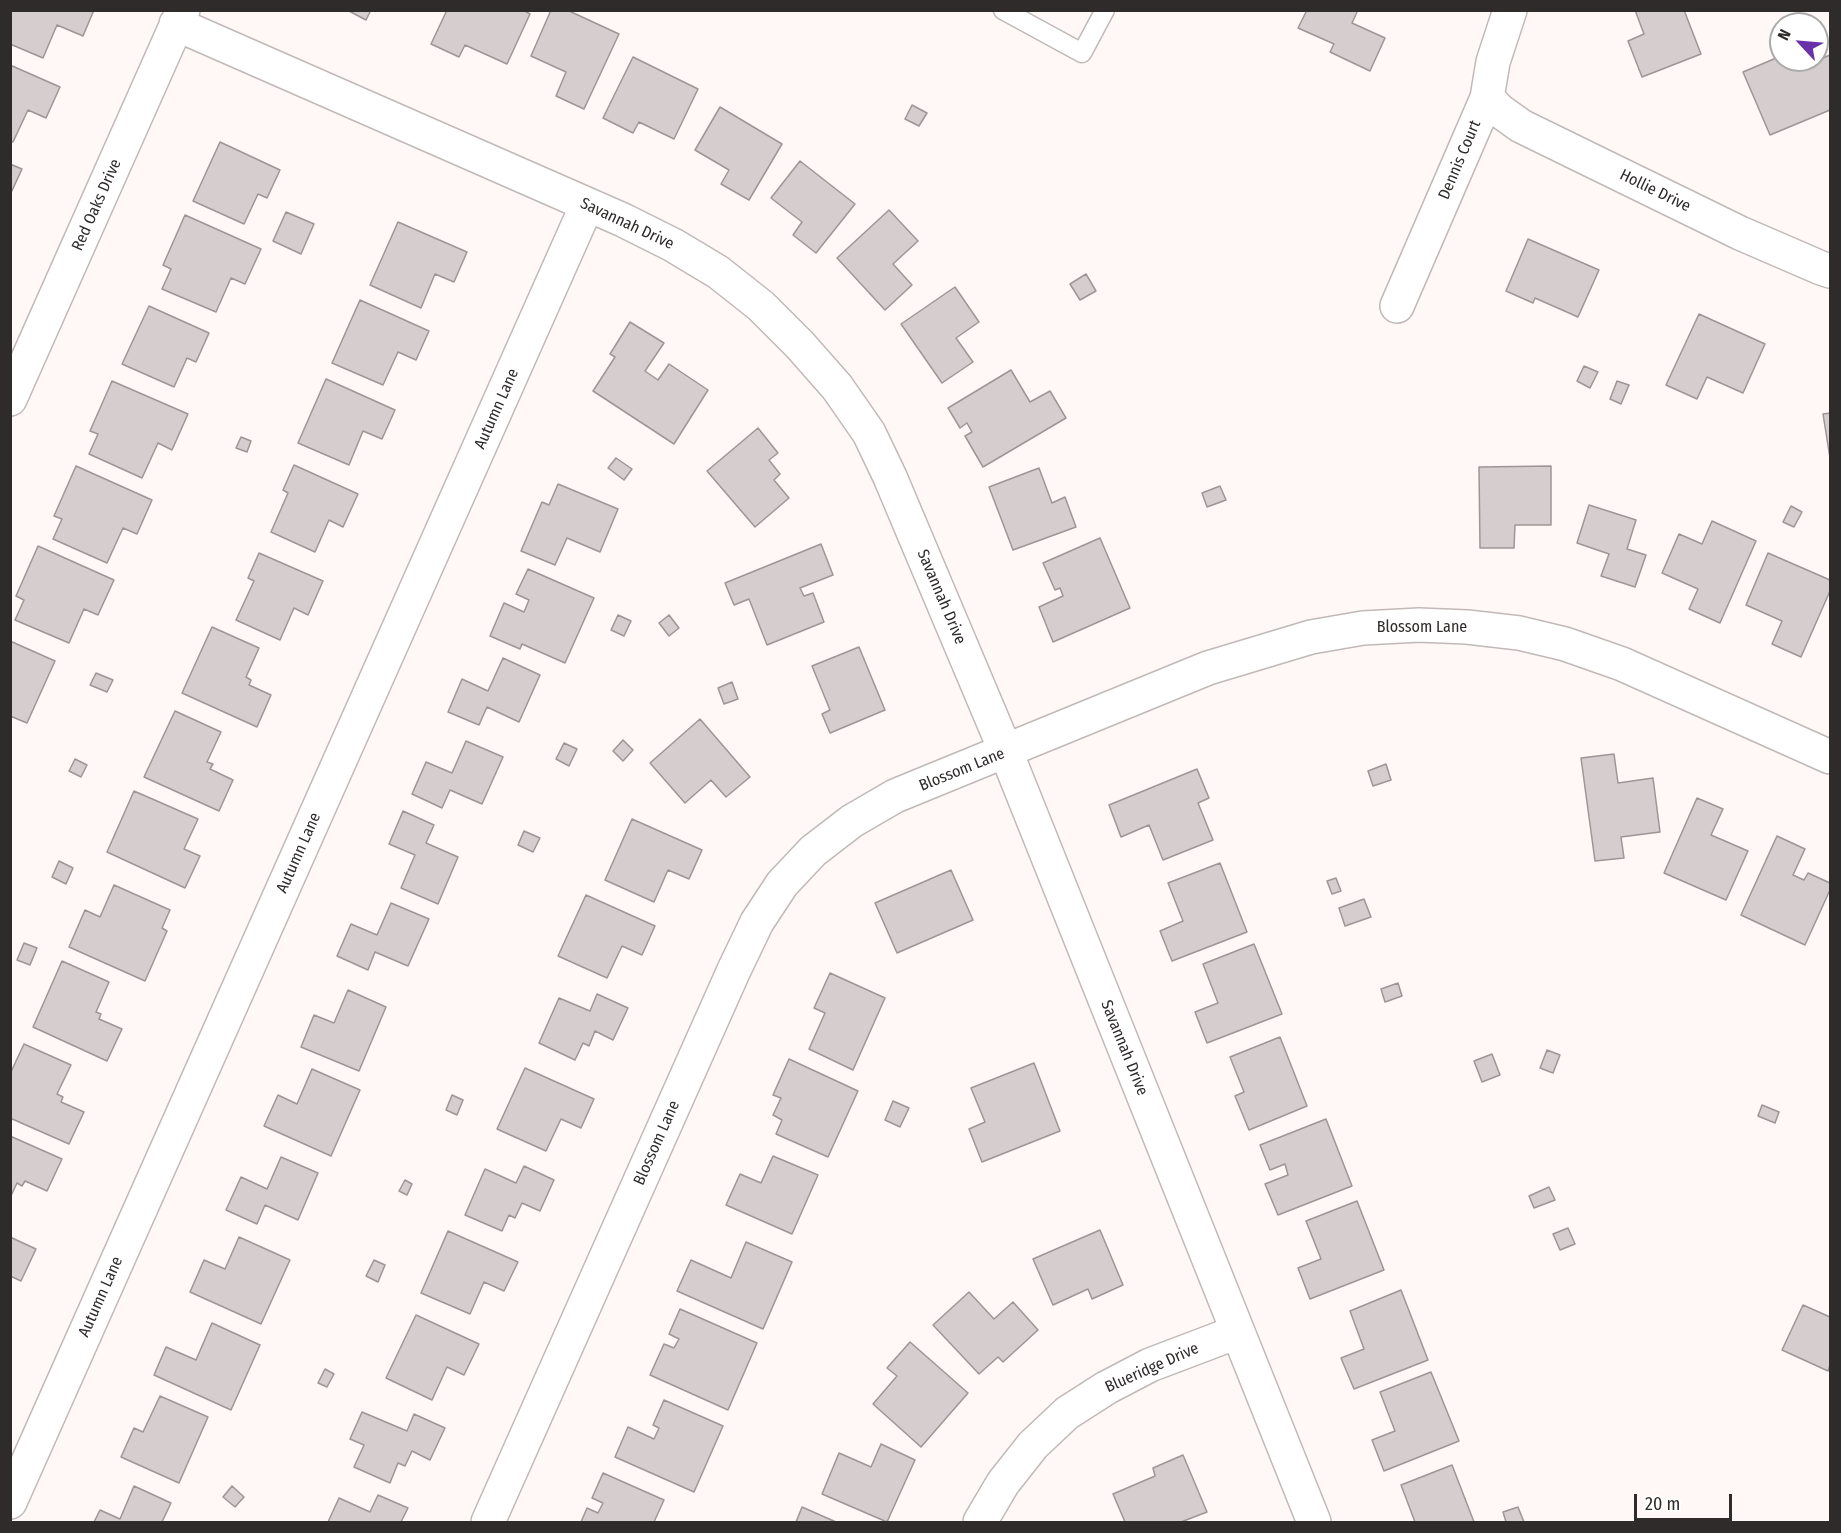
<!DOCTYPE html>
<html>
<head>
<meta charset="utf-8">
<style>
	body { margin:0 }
	#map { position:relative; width:1841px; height:1533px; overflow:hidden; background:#fff8f6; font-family:"Fira Sans Condensed",sans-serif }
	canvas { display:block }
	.frame { position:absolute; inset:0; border:12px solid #2e2b2a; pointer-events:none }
	.north { position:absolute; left:1769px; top:12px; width:60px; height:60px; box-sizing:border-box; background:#fff; border:2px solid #abaaaa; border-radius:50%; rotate:296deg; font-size:16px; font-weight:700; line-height:24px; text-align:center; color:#2e2b2a }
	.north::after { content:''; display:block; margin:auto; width:21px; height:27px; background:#6932a9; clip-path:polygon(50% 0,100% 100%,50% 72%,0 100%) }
	.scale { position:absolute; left:1634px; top:1494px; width:98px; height:27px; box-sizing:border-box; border:3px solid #2e2b2a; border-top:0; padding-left:8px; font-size:18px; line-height:21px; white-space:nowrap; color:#2e2b2a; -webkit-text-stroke:4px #fff; paint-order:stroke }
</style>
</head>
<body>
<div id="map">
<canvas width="1841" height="1533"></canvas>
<div class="frame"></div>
<div class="north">N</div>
<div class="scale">20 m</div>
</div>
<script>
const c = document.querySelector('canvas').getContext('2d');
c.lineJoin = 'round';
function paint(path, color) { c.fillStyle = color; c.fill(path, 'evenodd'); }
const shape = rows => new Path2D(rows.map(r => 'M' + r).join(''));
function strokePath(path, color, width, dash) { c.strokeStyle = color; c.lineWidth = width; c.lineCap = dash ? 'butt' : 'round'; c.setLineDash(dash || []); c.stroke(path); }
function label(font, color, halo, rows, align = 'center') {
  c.font = font + ' "Fira Sans Condensed",sans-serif'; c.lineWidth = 4.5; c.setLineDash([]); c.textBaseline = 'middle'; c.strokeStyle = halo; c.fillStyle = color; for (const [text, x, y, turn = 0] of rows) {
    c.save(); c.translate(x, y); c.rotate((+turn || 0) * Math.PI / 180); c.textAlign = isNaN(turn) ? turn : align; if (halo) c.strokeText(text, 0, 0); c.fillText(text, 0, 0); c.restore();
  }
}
const building = shape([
	[10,10,94,10,83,36,57,25,43,58,10,44,10,10],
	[347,10,371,10,366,20,347,10],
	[447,10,523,10,530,14,507,64,465,45,459,57,431,44,447,10],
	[551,10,567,10,619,34,584,109,556,96,566,72,531,56,551,10],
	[1307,10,1358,10,1352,23,1385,38,1370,71,1330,52,1334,44,1298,28,1307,10],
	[1635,10,1684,10,1701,54,1642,77,1628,41,1644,34,1635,10],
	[1830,55,1830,110,1770,135,1743,72,1781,56,1781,60,1799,60,1802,67,1830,55],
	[633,57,698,89,674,139,639,122,633,133,603,118,633,57],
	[10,65,60,87,46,118,28,110,13,142,10,141,10,65],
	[912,105,927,113,919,126,905,119,912,105],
	[720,107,782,144,749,200,721,184,729,170,695,150,720,107],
	[220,142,280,170,267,198,258,194,244,224,193,201,220,142],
	[800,161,855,204,816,253,793,235,802,222,771,198,800,161],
	[10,164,22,169,10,195,10,164],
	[889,210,918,241,893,264,912,285,885,310,837,258,889,210],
	[286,212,314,224,301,254,273,241,286,212],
	[185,215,261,249,245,284,231,278,216,312,162,289,171,269,163,265,185,215],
	[398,222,467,252,454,282,435,274,421,308,370,285,398,222],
	[1528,239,1599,270,1578,317,1535,298,1533,303,1506,291,1528,239],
	[1086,274,1096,291,1080,300,1070,284,1086,274],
	[955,287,979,322,956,338,973,362,942,383,901,324,955,287],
	[360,300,429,331,416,360,398,352,383,385,332,363,360,300],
	[149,306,209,333,196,362,187,358,174,387,122,364,149,306],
	[1699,314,1765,344,1743,393,1707,377,1697,399,1666,385,1699,314],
	[630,322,664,343,645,371,658,380,669,364,708,390,674,444,593,391,615,357,610,354,630,322],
	[1584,366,1598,372,1590,388,1577,381,1584,366],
	[1011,370,1030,402,1050,391,1066,418,983,467,965,436,972,432,967,423,960,428,948,408,1011,370],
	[326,379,395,410,382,439,363,431,349,465,298,443,326,379],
	[112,381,188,414,172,450,158,443,142,478,89,454,98,434,90,431,112,381],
	[1617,381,1629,385,1621,404,1610,399,1617,381],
	[1830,413,1830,458,1823,414,1830,413],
	[758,428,778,453,769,460,780,474,774,480,789,498,755,527,707,471,758,428],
	[241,437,251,441,247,452,236,448,241,437],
	[616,458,632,469,624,480,608,468,616,458],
	[294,465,358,494,343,527,329,520,315,552,271,532,288,493,283,490,294,465],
	[76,466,152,500,137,534,123,528,107,563,53,539,62,519,54,516,76,466],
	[1551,466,1551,525,1515,525,1514,548,1480,548,1479,467,1551,466],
	[1039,468,1052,503,1065,497,1076,527,1013,550,989,487,1039,468],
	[558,484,618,509,600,552,567,538,555,565,521,551,542,502,549,505,558,484],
	[1220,486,1226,500,1207,507,1202,493,1220,486],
	[1589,505,1636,520,1627,549,1646,555,1635,587,1601,576,1609,554,1577,543,1589,505],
	[1791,506,1802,512,1794,527,1783,522,1791,506],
	[1712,521,1756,541,1720,623,1689,609,1698,589,1662,573,1679,534,1702,544,1712,521],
	[1100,538,1130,608,1053,642,1039,607,1063,596,1060,588,1055,590,1043,563,1100,538],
	[821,544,833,575,800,588,804,596,813,593,824,622,767,645,749,599,734,605,725,583,821,544],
	[38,546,114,580,98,615,84,609,69,643,15,620,24,600,16,596,38,546],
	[259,553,323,581,308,615,294,608,280,640,236,620,254,581,248,578,259,553],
	[1768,553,1830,580,1830,591,1801,657,1772,644,1782,621,1746,605,1768,553],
	[528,569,594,598,565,663,522,644,520,649,490,636,504,603,524,612,529,600,516,594,528,569],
	[618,615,631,621,624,636,611,630,618,615],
	[669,615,679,628,669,636,659,623,669,615],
	[212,627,259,648,246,677,251,680,249,685,271,695,257,727,182,693,212,627],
	[10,641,55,661,27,723,10,716,10,641],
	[859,647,885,710,830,733,822,714,830,710,812,666,859,647],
	[503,658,540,675,519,722,487,707,479,725,448,712,462,679,488,691,503,658],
	[96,673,113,680,107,692,90,685,96,673],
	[732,682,738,699,724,704,718,688,732,682],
	[175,711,221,732,207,762,213,764,210,769,233,780,219,811,144,777,175,711],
	[700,719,750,777,726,797,711,780,685,803,650,763,700,719],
	[623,740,633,750,623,761,613,751,623,740],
	[466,741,503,757,482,804,450,790,442,808,412,794,426,762,452,773,466,741],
	[564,743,577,749,569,766,556,759,564,743],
	[1614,754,1618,783,1653,778,1660,832,1621,837,1624,858,1595,861,1581,758,1614,754],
	[75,759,87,765,81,777,69,771,75,759],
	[1386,764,1391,780,1373,786,1368,771,1386,764],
	[1197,769,1209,798,1198,803,1213,840,1163,860,1149,825,1121,837,1109,805,1197,769],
	[134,791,198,819,184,849,200,856,185,888,107,852,134,791],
	[1697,798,1723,809,1711,835,1748,851,1726,900,1664,873,1697,798],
	[403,811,434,825,426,843,458,857,438,904,401,888,415,855,389,844,403,811],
	[632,819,702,850,689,879,668,870,654,902,605,880,632,819],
	[524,831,540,838,533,852,518,845,524,831],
	[1777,836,1805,849,1793,875,1804,880,1808,873,1830,883,1830,890,1805,945,1741,915,1777,836],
	[59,861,73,868,66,884,52,877,59,861],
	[1220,863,1247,932,1172,961,1160,931,1183,921,1168,883,1220,863],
	[951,870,973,920,897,953,875,903,951,870],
	[1336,878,1341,891,1332,894,1327,881,1336,878],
	[114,885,170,910,162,928,167,931,145,981,69,947,85,910,100,917,114,885],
	[586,895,655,926,642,955,622,946,607,978,558,956,586,895],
	[1364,899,1371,917,1345,926,1339,908,1364,899],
	[391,903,429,919,408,966,375,952,368,970,337,956,351,924,377,935,391,903],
	[24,943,37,948,30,965,17,960,24,943],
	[1254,944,1282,1014,1207,1043,1195,1012,1218,1003,1203,964,1254,944],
	[62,961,109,982,96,1012,101,1014,99,1019,122,1029,107,1061,33,1027,62,961],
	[830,973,885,998,853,1070,809,1049,825,1013,814,1008,830,973],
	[1398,983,1402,996,1385,1002,1381,989,1398,983],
	[348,990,386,1007,359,1071,301,1047,314,1015,334,1023,348,990],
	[597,994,628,1008,613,1040,595,1031,589,1046,583,1043,575,1060,539,1043,559,998,590,1011,597,994],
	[1280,1037,1307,1106,1249,1130,1235,1096,1244,1092,1230,1057,1280,1037],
	[24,1044,71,1065,57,1094,63,1097,61,1102,84,1112,69,1144,10,1118,10,1074,24,1044],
	[1547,1050,1560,1055,1553,1073,1540,1068,1547,1050],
	[1492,1054,1500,1075,1482,1082,1474,1061,1492,1054],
	[789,1059,858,1091,828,1157,776,1134,782,1120,773,1115,781,1098,773,1095,789,1059],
	[1034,1063,1060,1131,982,1162,969,1129,985,1122,971,1088,1034,1063],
	[525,1068,594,1099,581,1128,561,1119,546,1151,497,1129,525,1068],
	[312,1069,360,1090,331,1156,264,1126,278,1095,297,1104,312,1069],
	[452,1095,463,1100,457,1115,446,1110,452,1095],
	[893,1101,909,1108,900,1127,885,1120,893,1101],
	[1762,1105,1779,1112,1775,1123,1758,1116,1762,1105],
	[1326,1119,1352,1186,1278,1215,1265,1184,1288,1175,1285,1164,1270,1170,1260,1145,1326,1119],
	[10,1136,62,1159,47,1191,25,1181,22,1186,17,1183,10,1198,10,1136],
	[773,1156,818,1175,792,1234,726,1205,740,1174,761,1183,773,1156],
	[281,1157,318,1173,298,1220,265,1205,257,1224,226,1210,241,1177,267,1189,281,1157],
	[524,1166,554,1180,540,1211,522,1203,515,1218,509,1215,502,1231,465,1215,485,1169,516,1183,524,1166],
	[405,1180,412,1184,407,1195,399,1191,405,1180],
	[1549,1187,1555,1200,1534,1208,1529,1196,1549,1187],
	[1357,1201,1384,1270,1310,1299,1298,1268,1321,1259,1306,1221,1357,1201],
	[1568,1228,1575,1244,1560,1250,1553,1234,1568,1228],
	[1100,1230,1123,1285,1092,1299,1088,1289,1053,1305,1033,1259,1100,1230],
	[448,1231,518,1262,504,1291,484,1282,470,1314,421,1293,448,1231],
	[10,1237,36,1249,21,1281,10,1276,10,1237],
	[239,1237,290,1260,261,1324,190,1292,204,1260,225,1269,239,1237],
	[746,1242,792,1262,763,1329,677,1291,691,1260,731,1278,746,1242],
	[374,1260,385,1265,378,1282,366,1276,374,1260],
	[1401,1290,1428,1360,1354,1389,1341,1358,1364,1349,1350,1311,1401,1290],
	[969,1292,994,1319,1013,1302,1038,1330,1003,1362,998,1357,979,1374,933,1325,969,1292],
	[1803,1305,1830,1317,1830,1365,1828,1371,1782,1350,1803,1305],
	[680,1309,757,1343,728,1410,650,1375,664,1344,674,1348,679,1339,669,1334,680,1309],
	[416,1315,479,1344,464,1375,447,1367,432,1400,386,1378,416,1315],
	[212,1323,260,1345,231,1410,154,1375,166,1347,196,1360,212,1323],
	[910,1342,968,1393,921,1447,873,1404,897,1376,887,1368,910,1342],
	[325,1369,334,1374,327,1387,318,1383,325,1369],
	[1431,1372,1459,1441,1384,1471,1372,1440,1395,1431,1380,1392,1431,1372],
	[160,1396,208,1417,179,1483,121,1457,134,1428,143,1432,160,1396],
	[664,1400,723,1426,694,1492,615,1457,628,1427,654,1439,659,1428,653,1425,664,1400],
	[362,1412,407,1431,414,1414,445,1428,430,1460,412,1451,405,1466,398,1463,390,1483,354,1467,364,1445,350,1439,362,1412],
	[881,1444,915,1460,887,1522,822,1494,839,1453,871,1467,881,1444],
	[1183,1455,1207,1512,1181,1522,1125,1522,1113,1494,1155,1476,1153,1468,1183,1455],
	[1452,1465,1474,1522,1415,1522,1401,1485,1452,1465],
	[603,1473,664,1500,654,1522,581,1522,587,1508,598,1513,603,1503,592,1498,603,1473],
	[134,1486,171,1503,162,1522,94,1522,100,1510,120,1519,134,1486],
	[232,1486,244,1497,235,1507,223,1497,232,1486],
	[378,1495,408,1508,401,1522,328,1522,339,1498,370,1512,378,1495],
	[802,1507,836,1522,796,1522,802,1507],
	[1518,1507,1524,1522,1506,1522,1503,1512,1518,1507]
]);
paint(building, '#d6cece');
strokePath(building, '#9e9696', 1.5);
const lane = shape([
	[1003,10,1082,53,1105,10]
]);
const street = shape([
	[176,24,623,220,673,245,718,272,761,306,800,345,837,387,869,433,890,477,1006,752,1314,1522],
	[1487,98,1500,111,1521,126,1740,233,1821,268,1830,271],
	[1397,306,1487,98,1493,62,1510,10],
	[10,399,183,10],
	[10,1502,587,205],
	[488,1522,734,970,757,922,782,884,813,851,852,821,895,796,1208,668,1311,637,1363,628,1419,625,1467,627,1519,633,1565,644,1622,664,1830,757],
	[980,1522,1003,1483,1033,1445,1067,1413,1106,1388,1150,1365,1237,1332]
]);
strokePath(lane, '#c1b9b7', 21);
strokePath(street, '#c1b9b7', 36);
strokePath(lane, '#fff', 18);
strokePath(street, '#fff', 33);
label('16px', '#2e2b2a', '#fff', [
	["Dennis Court",1460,160,-67],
	["Hollie Drive",1655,191,26],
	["Red Oaks Drive",97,205,-66],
	["Savannah Drive",627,224,25],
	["Autumn Lane",497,409,-66],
	["Savannah Drive",941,597,67],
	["Blossom Lane",1422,628],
	["Blossom Lane",962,770,-22],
	["Autumn Lane",299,853,-66],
	["Savannah Drive",1124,1048,68],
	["Blossom Lane",657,1143,-66],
	["Autumn Lane",101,1297,-66],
	["Blueridge Drive",1152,1368,-24]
]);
</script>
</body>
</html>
